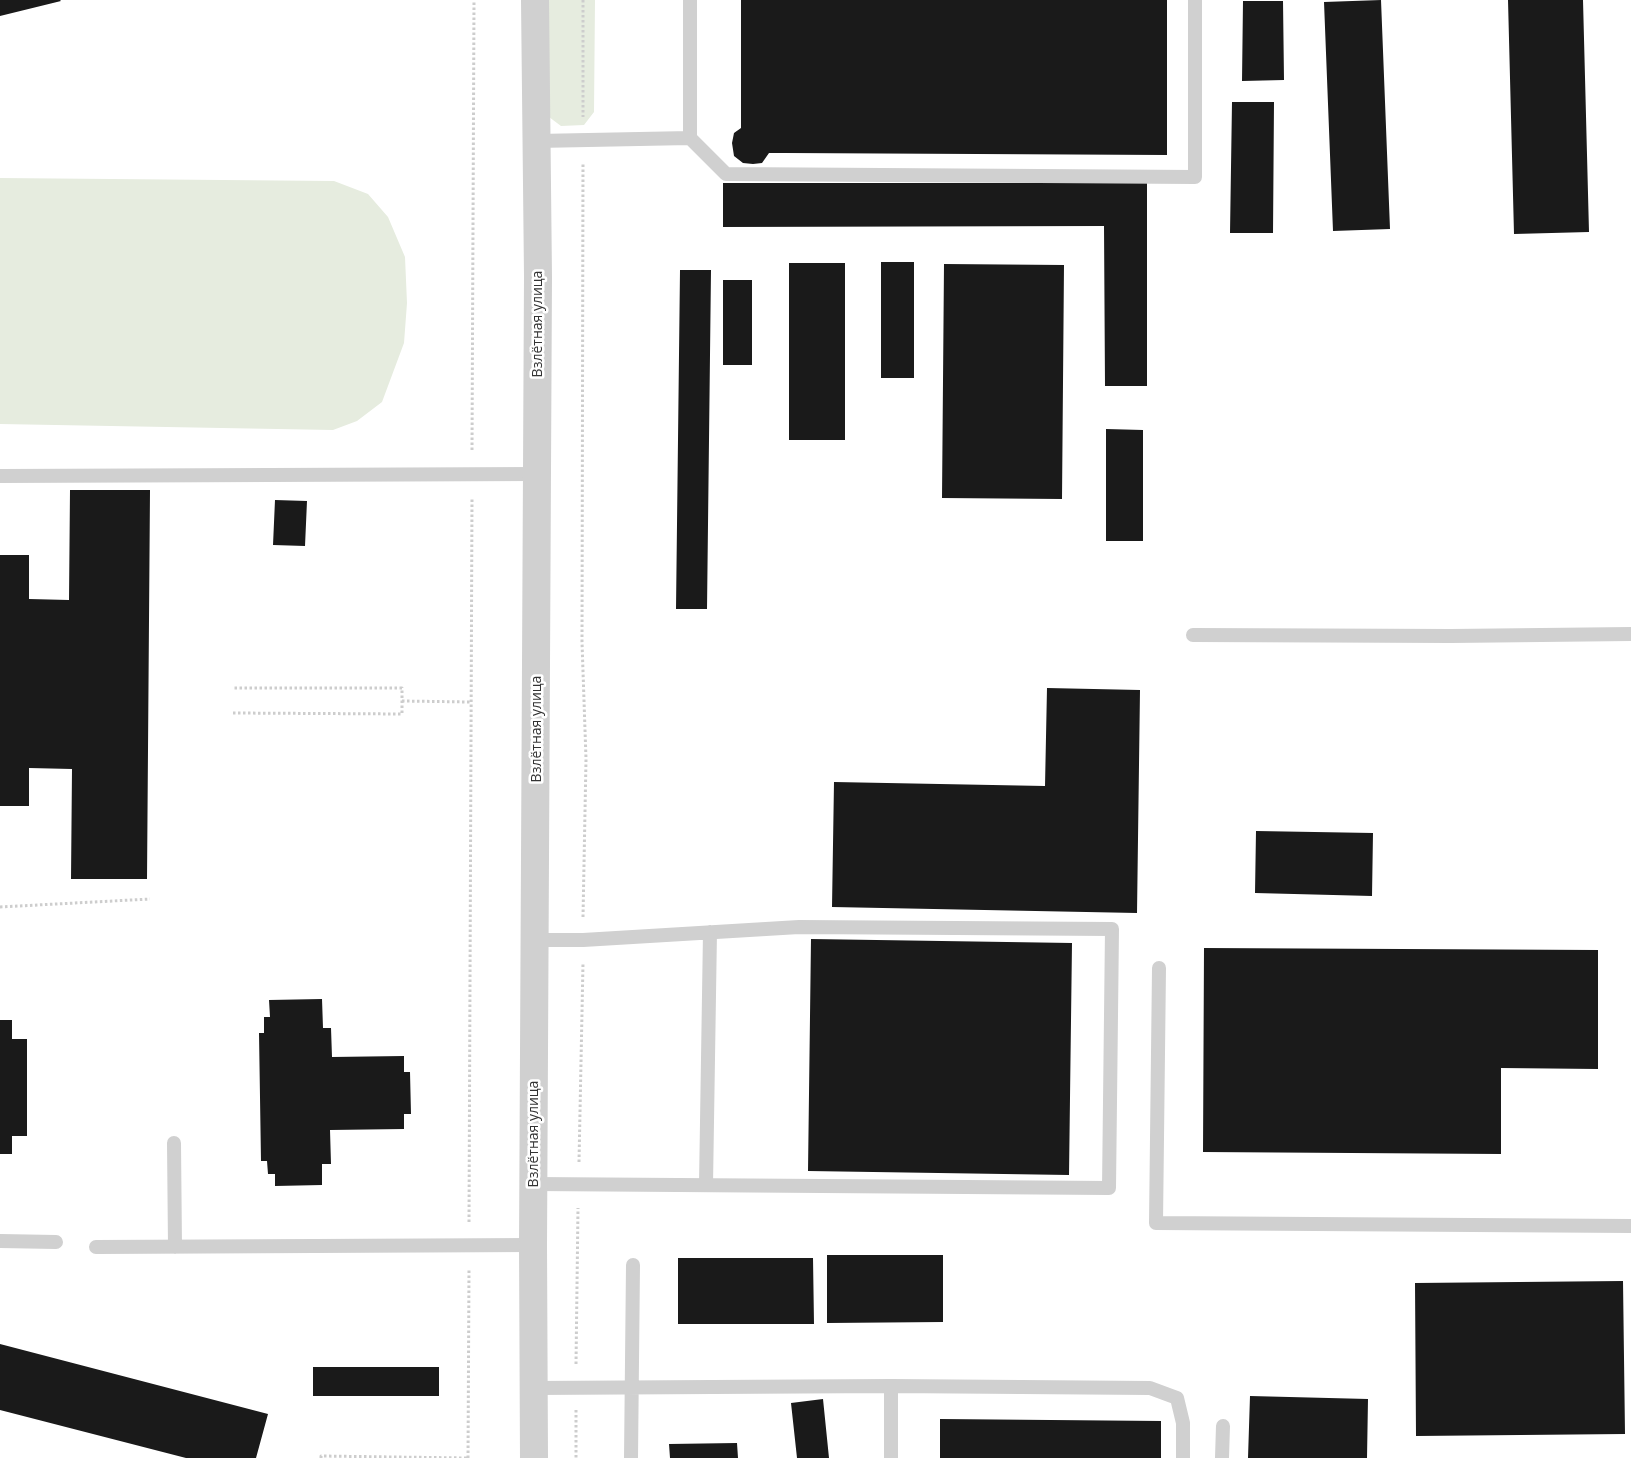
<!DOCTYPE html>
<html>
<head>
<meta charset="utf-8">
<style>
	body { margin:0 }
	canvas { display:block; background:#fff }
</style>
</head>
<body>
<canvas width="1631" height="1458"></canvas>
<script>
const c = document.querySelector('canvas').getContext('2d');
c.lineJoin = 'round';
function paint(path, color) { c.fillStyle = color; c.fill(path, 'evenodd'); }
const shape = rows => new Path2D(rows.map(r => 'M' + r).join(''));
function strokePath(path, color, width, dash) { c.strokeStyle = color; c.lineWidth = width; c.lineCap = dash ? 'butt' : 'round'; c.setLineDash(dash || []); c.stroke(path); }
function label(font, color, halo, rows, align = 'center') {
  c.font = font + ' "Open Sans",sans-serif'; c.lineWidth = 5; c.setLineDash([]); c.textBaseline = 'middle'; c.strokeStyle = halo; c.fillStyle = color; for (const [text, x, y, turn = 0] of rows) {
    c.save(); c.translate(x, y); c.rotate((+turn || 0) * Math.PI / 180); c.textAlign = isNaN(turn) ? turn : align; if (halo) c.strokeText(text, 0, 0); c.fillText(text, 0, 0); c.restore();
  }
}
paint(shape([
	[545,0,595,0,594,112,584,125,561,126,545,114],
	[0,178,334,181,368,194,388,217,405,257,407,303,404,343,382,402,357,421,333,430,0,424]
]), '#e6ecdf');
paint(shape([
	[0,0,60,0,61,1,0,16],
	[741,0,1167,0,1167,155,786,153,769,153,762,163,753,164,743,163,734,156,732,143,734,133,741,128],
	[1381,0,1390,229,1333,231,1324,2],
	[1508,0,1583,0,1589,232,1514,234],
	[1243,1,1283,1,1284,80,1242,81],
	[1232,102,1274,102,1273,233,1230,233],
	[723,183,1147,183,1147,386,1105,386,1104,226,723,227],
	[881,262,914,262,914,378,881,378],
	[789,263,845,263,845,440,789,440],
	[944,264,1064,265,1062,499,942,498],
	[680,270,711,270,707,609,676,609],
	[723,280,752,280,752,365,723,365],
	[1106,429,1143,430,1143,541,1106,541],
	[70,490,150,490,147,879,71,879,72,769,29,768,29,806,0,806,0,555,29,555,29,599,69,600],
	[275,500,307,501,305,546,273,545],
	[1047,688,1140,690,1137,913,832,907,834,782,1045,786],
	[1256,831,1373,833,1372,896,1255,893],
	[811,939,1072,943,1069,1175,808,1171],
	[1204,948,1598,950,1598,1069,1501,1068,1501,1154,1203,1152],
	[322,999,323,1028,331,1028,332,1057,404,1056,404,1072,410,1072,411,1114,404,1114,404,1129,330,1130,331,1164,322,1164,322,1185,275,1186,275,1174,268,1174,267,1161,261,1161,259,1033,264,1033,264,1017,270,1017,269,1000],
	[0,1020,12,1020,12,1039,27,1039,27,1136,12,1136,12,1154,0,1154],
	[827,1255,943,1255,943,1322,827,1323],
	[678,1258,813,1258,814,1324,678,1324],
	[1623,1281,1625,1434,1416,1436,1415,1283],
	[0,1344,268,1414,256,1458,186,1458,0,1410],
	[313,1367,439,1367,439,1396,313,1396],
	[1250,1396,1368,1399,1367,1458,1248,1458],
	[823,1399,829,1458,797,1458,791,1403],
	[940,1419,1161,1421,1161,1458,940,1458],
	[737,1443,738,1458,670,1458,669,1444]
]), '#1a1a1a');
strokePath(shape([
	[583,0,583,117],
	[472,450,474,0],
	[402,701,470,702],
	[233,713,402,714,402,688,234,688],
	[0,907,150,899],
	[583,917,586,759,582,642,583,163],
	[579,1162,583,963],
	[469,1222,472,499],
	[576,1364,578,1208],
	[576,1410,576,1458],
	[321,1458,321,1456,468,1458],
	[468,1458,469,1269]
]), '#cdcdcd', 3, [2.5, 2.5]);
strokePath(shape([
	[690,138,726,174,1195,177,1195,0],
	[537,141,690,138,690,0],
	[0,476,538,474],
	[1193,635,1451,636,1631,634],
	[1159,968,1156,1223,1631,1226],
	[174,1143,175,1247],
	[534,1184,1109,1188,1112,929,799,927,583,940,535,940],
	[706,1185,710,932],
	[0,1241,56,1242],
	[96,1247,533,1245],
	[534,1388,891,1386,1150,1388,1177,1398,1183,1423,1183,1458],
	[631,1458,633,1265],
	[891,1458,891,1386],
	[1222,1458,1223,1426]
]), '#d0d0d0', 14);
strokePath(shape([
	[534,1458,533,1245,538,276,535,0]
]), '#d0d0d0', 28);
label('14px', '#333', '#fff', [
	["Взлётная улица",538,324,-90],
	["Взлётная улица",537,729,-90],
	["Взлётная улица",534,1134,-90]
]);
</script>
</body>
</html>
